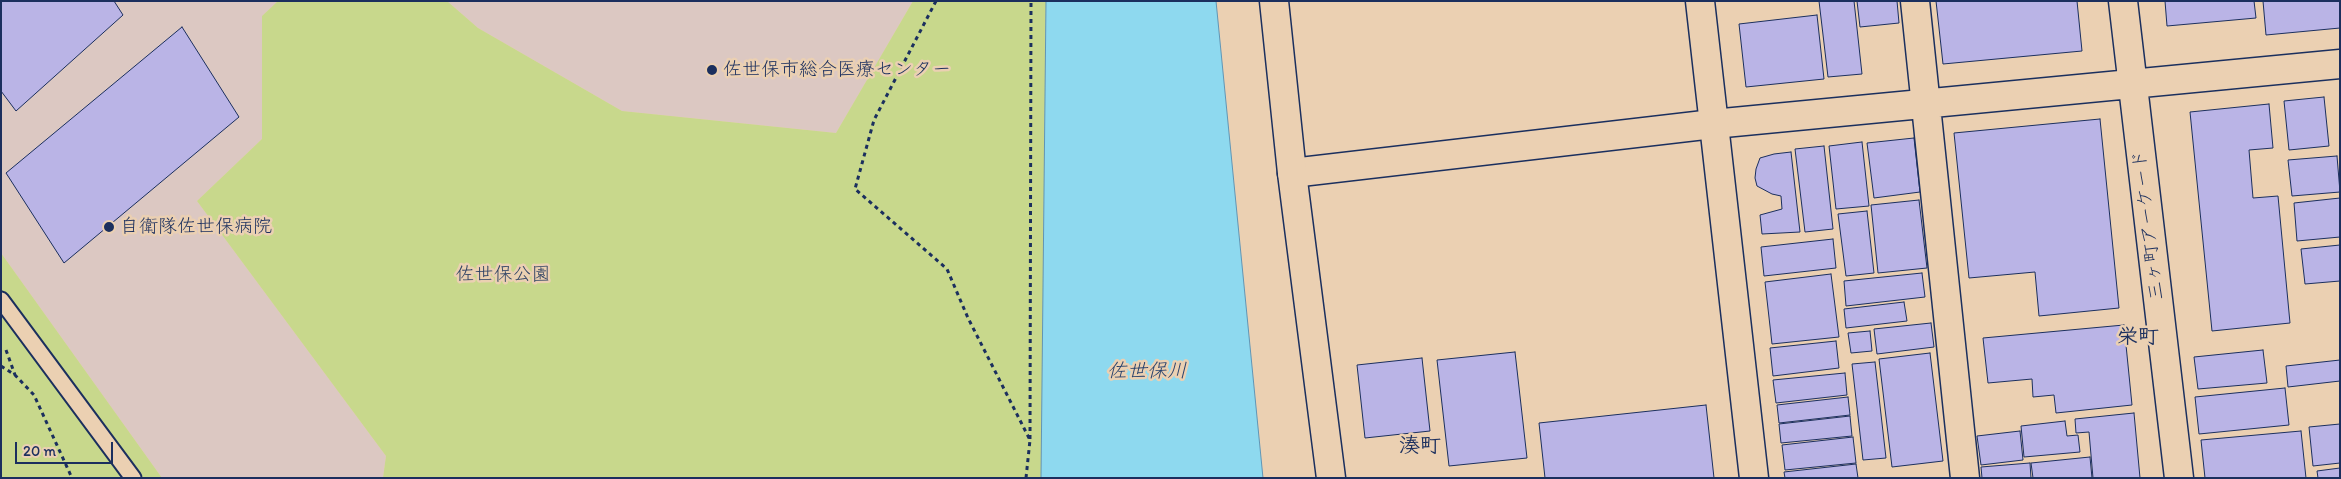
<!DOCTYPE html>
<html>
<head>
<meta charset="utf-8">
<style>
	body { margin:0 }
	#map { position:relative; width:2341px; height:479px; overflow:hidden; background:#ebd0b2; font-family:Itim,sans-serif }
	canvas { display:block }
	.frame { position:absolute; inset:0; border:2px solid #1b2f5e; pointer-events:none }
	.scale { position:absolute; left:15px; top:442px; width:98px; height:22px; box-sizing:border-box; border:2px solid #1b2f5e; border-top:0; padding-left:6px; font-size:15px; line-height:18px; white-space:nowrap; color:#1b2f5e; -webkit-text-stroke:4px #ebd0b2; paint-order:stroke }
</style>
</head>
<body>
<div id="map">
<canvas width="2341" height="479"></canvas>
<div class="frame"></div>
<div class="scale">20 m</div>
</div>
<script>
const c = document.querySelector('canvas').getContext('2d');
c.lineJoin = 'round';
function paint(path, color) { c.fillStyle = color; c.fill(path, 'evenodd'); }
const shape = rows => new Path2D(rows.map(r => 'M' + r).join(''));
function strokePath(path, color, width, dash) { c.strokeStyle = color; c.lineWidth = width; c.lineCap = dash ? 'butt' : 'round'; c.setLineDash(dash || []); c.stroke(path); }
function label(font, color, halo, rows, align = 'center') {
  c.font = font + ' Itim,"Klee One",sans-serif'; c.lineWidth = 5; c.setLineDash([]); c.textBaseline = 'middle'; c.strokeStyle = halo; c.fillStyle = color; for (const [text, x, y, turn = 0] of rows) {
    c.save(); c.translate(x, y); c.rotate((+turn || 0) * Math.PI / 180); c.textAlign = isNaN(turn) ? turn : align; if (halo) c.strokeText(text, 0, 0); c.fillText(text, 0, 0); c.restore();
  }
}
paint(shape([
	[1,1,278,1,262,16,262,139,197,201,386,456,383,478,162,478,1,253],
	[447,1,913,1,836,133,622,111,478,28]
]), '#dcc8c2');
paint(shape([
	[278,1,447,1,478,28,622,111,836,133,913,1,1046,1,1041,478,383,478,386,456,197,201,262,139,262,16],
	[1,253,162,478,1,478]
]), '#c8d88c');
const water = shape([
	[1046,1,1216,1,1263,478,1041,478,1046,1]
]);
paint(water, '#8ed9ef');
strokePath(water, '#6095b5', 1);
const building = shape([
	[1,1,114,1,123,15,16,111,1,91,1,1],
	[1819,1,1854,1,1862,74,1828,77,1819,1],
	[1857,1,1897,1,1899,23,1860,27,1857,1],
	[1936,1,2077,1,2082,51,1943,64,1936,1],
	[2165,1,2254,1,2256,18,2167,26,2165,1],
	[2263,1,2340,1,2340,28,2266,35,2263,1],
	[1817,15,1824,79,1746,87,1739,24,1817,15],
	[182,27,239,117,64,263,6,173,182,27],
	[2324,97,2329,146,2289,150,2284,101,2324,97],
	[2269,104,2273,148,2249,150,2253,198,2278,196,2290,323,2212,331,2190,112,2269,104],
	[2100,119,2119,308,2039,316,2035,272,1969,278,1954,133,2100,119],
	[1914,138,1920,192,1874,198,1867,143,1914,138],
	[1862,142,1869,206,1836,209,1829,146,1862,142],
	[1824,146,1833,229,1805,232,1795,149,1824,146],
	[1791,152,1800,232,1762,234,1760,215,1782,209,1781,196,1772,194,1757,186,1755,178,1756,169,1760,158,1774,154,1791,152],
	[2337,156,2340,192,2292,196,2288,160,2337,156],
	[2340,198,2340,237,2297,241,2294,203,2340,198],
	[1919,200,1927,268,1878,273,1871,205,1919,200],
	[1867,211,1874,273,1846,276,1838,214,1867,211],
	[1833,239,1836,268,1764,276,1761,247,1833,239],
	[2340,245,2340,281,2305,284,2301,249,2340,245],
	[1922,273,1925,297,1846,306,1844,281,1922,273],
	[1831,274,1839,337,1772,344,1765,282,1831,274],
	[1904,302,1907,321,1846,328,1844,309,1904,302],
	[1931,323,1934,347,1877,354,1874,329,1931,323],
	[2124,325,2132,405,2056,413,2054,395,2033,397,2032,379,1988,383,1983,338,2124,325],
	[1870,331,1872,351,1851,353,1848,333,1870,331],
	[1836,341,1839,368,1773,376,1770,348,1836,341],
	[2263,350,2267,383,2198,389,2194,357,2263,350],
	[1515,352,1527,458,1449,466,1437,360,1515,352],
	[1930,353,1943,461,1892,467,1879,359,1930,353],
	[1422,358,1430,431,1365,438,1357,365,1422,358],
	[2340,360,2340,381,2288,387,2286,366,2340,360],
	[1875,362,1886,458,1863,460,1852,364,1875,362],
	[1845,373,1847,395,1776,403,1773,380,1845,373],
	[2285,388,2289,425,2199,434,2195,397,2285,388],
	[1848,397,1850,415,1779,423,1777,405,1848,397],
	[1706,405,1714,478,1545,478,1539,423,1706,405],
	[2134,413,2140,478,2093,478,2089,432,2076,433,2075,419,2134,413],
	[1850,416,1852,436,1781,443,1779,424,1850,416],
	[2065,421,2067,436,2078,435,2080,452,2024,457,2021,426,2065,421],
	[2340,424,2340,463,2313,466,2309,427,2340,424],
	[2020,431,2023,460,1981,465,1977,436,2020,431],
	[2301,431,2306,478,2205,478,2201,440,2301,431],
	[1853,437,1856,463,1785,470,1782,445,1853,437],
	[2090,457,2092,478,2033,478,2031,463,2090,457],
	[2030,463,2031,478,1982,478,1981,467,2030,463],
	[1856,464,1858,478,1785,478,1784,472,1856,464],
	[2340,468,2340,478,2318,478,2317,471,2340,468]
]);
paint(building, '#bab4e6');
strokePath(building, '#1b2f5e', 1);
const lane = shape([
	[1,300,133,478]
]);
const street = shape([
	[1915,1,1965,478],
	[2123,1,2179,478],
	[1292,173,1713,124,2340,64]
]);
const secondary = shape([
	[1274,1,1292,173,1331,478],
	[1700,1,1754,478]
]);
strokePath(lane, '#1b2f5e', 19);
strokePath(street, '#1b2f5e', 31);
strokePath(secondary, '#1b2f5e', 31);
strokePath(shape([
	[936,1,874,120,855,189,947,269,968,318,1030,440,1026,478],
	[6,350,15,375],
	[1,366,15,375,34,395,72,478],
	[1030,439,1031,1]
]), '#1b2f5e', 3, [4, 4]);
strokePath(lane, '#ebd0b2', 15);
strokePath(street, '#ebd0b2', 28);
strokePath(secondary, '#ebd0b2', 28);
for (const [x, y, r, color] of [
	[712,70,6,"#1b2f5e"],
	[109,227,6,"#1b2f5e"]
]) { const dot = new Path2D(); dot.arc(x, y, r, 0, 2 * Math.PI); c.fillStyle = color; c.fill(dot); strokePath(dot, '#ebd0b2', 2); }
label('19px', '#1b2f5e', '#ebd0b2', [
	["佐世保市総合医療センター",723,70],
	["自衛隊佐世保病院",120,227]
], 'left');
label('19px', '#1b2f5e', '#ebd0b2', [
	["三ヶ町アーケード",2149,225,-97]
]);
label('19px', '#2c4063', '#ebd0b2', [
	["佐世保公園",503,275]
]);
label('italic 20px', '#26406c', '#ebd0b2', [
	["佐世保川",1147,372]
]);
label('bold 21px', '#1b2f5e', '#ebd0b2', [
	["栄町",2138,338],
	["湊町",1420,447]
]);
</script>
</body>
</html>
